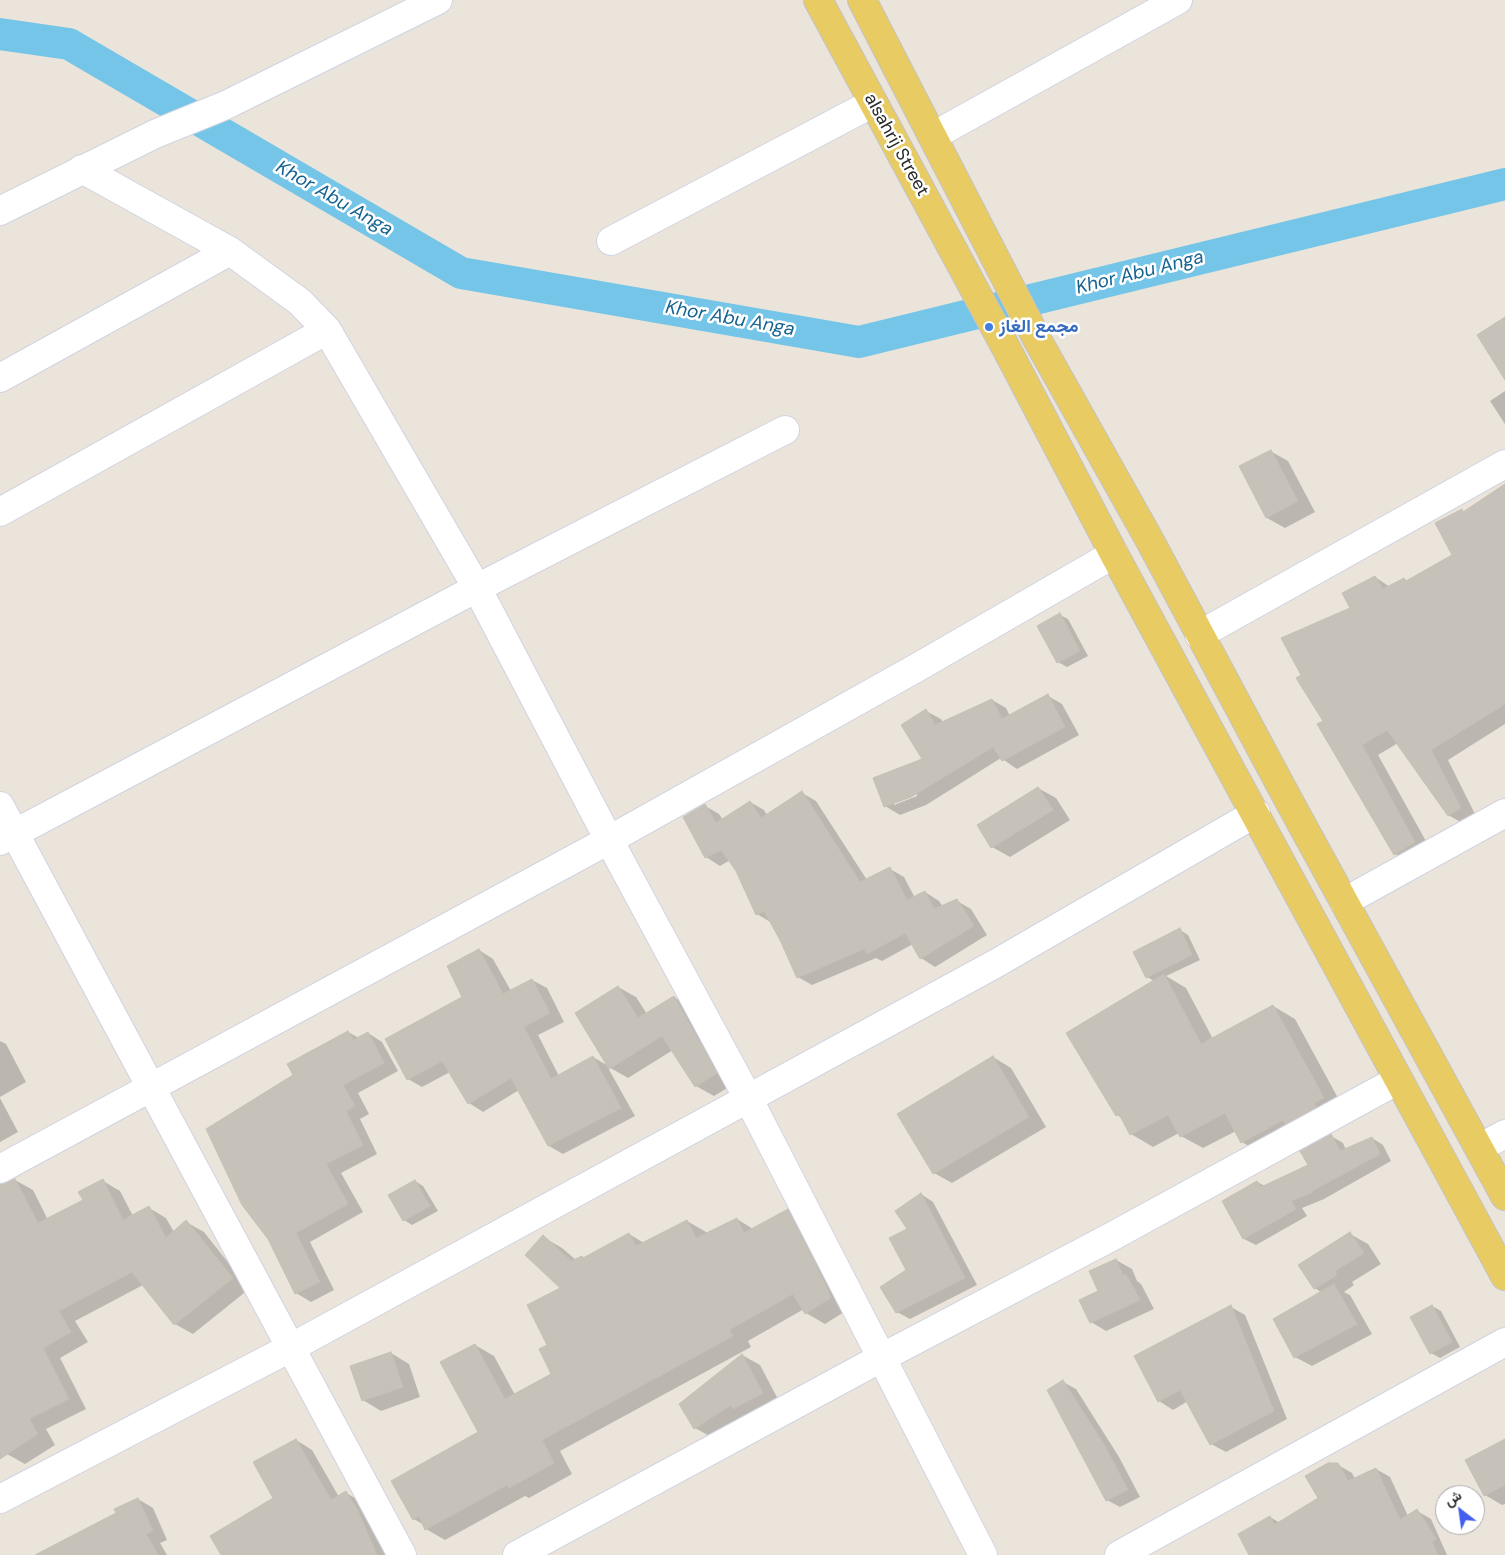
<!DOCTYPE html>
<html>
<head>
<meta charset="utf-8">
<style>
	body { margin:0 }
	#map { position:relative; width:1505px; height:1555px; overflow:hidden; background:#eae4db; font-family:"DM Sans",Vazirmatn,sans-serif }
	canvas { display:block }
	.north { position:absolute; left:1435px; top:1485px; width:50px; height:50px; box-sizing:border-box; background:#fff; border:1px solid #a9a9a9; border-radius:50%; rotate:330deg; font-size:14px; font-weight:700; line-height:20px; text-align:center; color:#292929 }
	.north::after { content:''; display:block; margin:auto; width:18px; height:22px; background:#445fef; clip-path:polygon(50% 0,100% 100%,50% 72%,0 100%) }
</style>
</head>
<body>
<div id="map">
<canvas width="1505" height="1555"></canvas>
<div class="north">ش</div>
</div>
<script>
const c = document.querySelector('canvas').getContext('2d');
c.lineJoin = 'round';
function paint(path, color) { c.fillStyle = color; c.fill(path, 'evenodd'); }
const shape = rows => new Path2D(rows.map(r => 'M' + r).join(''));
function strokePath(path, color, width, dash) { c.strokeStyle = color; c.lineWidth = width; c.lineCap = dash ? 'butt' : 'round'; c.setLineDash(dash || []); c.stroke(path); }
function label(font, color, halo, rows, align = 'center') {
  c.font = font + ' "DM Sans",Vazirmatn,sans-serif'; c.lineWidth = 5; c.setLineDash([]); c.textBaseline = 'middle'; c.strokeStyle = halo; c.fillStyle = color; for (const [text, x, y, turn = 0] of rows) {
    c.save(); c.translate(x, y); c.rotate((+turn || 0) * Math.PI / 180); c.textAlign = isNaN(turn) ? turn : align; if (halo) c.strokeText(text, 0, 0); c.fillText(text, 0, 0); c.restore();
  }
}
paint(shape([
	[1505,391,1505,424,1490,401],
	[1270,451,1288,461,1315,512,1285,528,1267,518,1241,467],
	[1505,486,1505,724,1448,760,1477,818,1466,825,1448,815,1398,743,1378,755,1432,852,1412,863,1395,854,1325,721,1302,675,1375,577,1390,587,1404,579,1408,581,1454,556,1462,511,1465,512],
	[1060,615,1068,619,1088,656,1067,667,1058,662],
	[1048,696,1062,704,1079,735,1017,769,1001,758,926,805,900,815,885,806,923,760,926,711,941,719,943,723,992,700,1006,708,1010,716],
	[917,794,917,796,894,805,894,802],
	[1038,788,1056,798,1070,820,1010,857,992,847],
	[802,793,816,801,867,880,890,869,904,877,915,898,925,892,939,901,943,907,957,901,971,909,987,935,935,967,921,958,913,944,882,961,876,958,812,985,798,977,772,923,757,914,737,870,730,860,720,866,706,857,705,806,719,814,723,820,750,802,764,810,767,815],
	[1180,930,1188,935,1200,960,1166,976,1186,988,1213,1039,1273,1006,1295,1019,1345,1111,1264,1155,1242,1142,1236,1131,1203,1148,1181,1136,1179,1133,1153,1147,1131,1134,1122,1118,1117,1115,1154,981,1147,977],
	[479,950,493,959,511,991,532,980,547,988,564,1022,538,1035,559,1076,593,1057,610,1067,618,987,636,997,647,1014,674,997,692,1008,734,1084,714,1096,696,1086,673,1050,628,1078,607,1066,635,1116,563,1154,549,1146,519,1090,483,1112,469,1103,450,1072,422,1087,408,1079,464,997],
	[348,1032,359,1038,368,1033,382,1042,398,1071,358,1093,369,1114,360,1119,377,1154,341,1173,363,1212,310,1242,334,1290,311,1302,296,1293,294,1076],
	[0,1041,6,1044,26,1082,0,1097],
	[993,1057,1011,1068,1046,1127,952,1183,934,1173],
	[0,1098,18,1132,0,1142],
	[1331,1136,1343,1143,1346,1150,1372,1138,1383,1145,1391,1161,1324,1199,1302,1208,1307,1216,1256,1245,1244,1239,1223,1202,1257,1182,1265,1186,1310,1166],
	[15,1180,33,1190,48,1220,84,1201,103,1181,120,1191,133,1216,149,1208,166,1218,174,1232,186,1222,204,1232,249,1289,193,1334,175,1324,143,1285,75,1321,88,1342,60,1358,86,1409,46,1429,55,1445,25,1464,7,1454,0,1442,0,1187],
	[415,1181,423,1186,438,1211,412,1225,404,1220],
	[921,1194,933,1202,977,1285,910,1319,897,1312,908,1270,909,1229],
	[788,1210,806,1221,849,1309,825,1324,806,1313,804,1309,748,1341,751,1347,560,1451,572,1474,529,1498,525,1496,445,1540,426,1529,424,1525,414,1519,480,1433,475,1345,494,1356,515,1395,553,1374,549,1346,563,1288,543,1237,562,1248,576,1260,582,1257,584,1258,629,1234,644,1243,687,1221,706,1232,707,1234,737,1219,753,1229],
	[1350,1234,1368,1244,1381,1264,1352,1282,1354,1285,1344,1292,1350,1295,1372,1334,1312,1366,1295,1357,1322,1293,1315,1288],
	[1116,1260,1132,1269,1137,1281,1141,1284,1154,1309,1106,1331,1091,1322,1100,1292],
	[1432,1306,1441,1311,1460,1347,1440,1358,1431,1353,1412,1318],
	[1231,1307,1245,1315,1287,1419,1226,1452,1211,1444,1188,1401,1173,1410,1159,1401],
	[391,1353,409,1364,420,1397,381,1411,363,1400],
	[742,1355,760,1365,780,1403,713,1438,695,1428],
	[1063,1382,1076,1389,1119,1457,1140,1497,1120,1507,1107,1500],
	[296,1440,312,1450,339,1497,346,1493,362,1502,389,1555,223,1555,274,1498],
	[1505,1444,1505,1504,1502,1505,1485,1495],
	[1338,1465,1352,1473,1355,1479,1376,1469,1390,1477,1408,1516,1417,1511,1431,1519,1447,1555,1251,1555,1270,1517,1280,1523,1319,1498],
	[138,1499,153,1508,167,1540,160,1543,167,1555,61,1555]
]), '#0003');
strokePath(shape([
	[0,34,69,44,461,273,859,342,1505,184]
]), '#74c5e7', 32);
const building = shape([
	[1505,317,1505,380,1477,335,1505,317],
	[1271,450,1298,501,1266,518,1239,466,1271,450],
	[1505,484,1505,704,1431,750,1461,808,1448,816,1387,730,1362,745,1415,842,1394,855,1317,724,1323,721,1296,678,1301,675,1281,638,1350,608,1342,593,1375,576,1383,589,1404,578,1406,581,1452,555,1435,523,1462,509,1463,512,1505,484],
	[1060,613,1080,651,1057,663,1037,626,1060,613],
	[1048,694,1065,727,1002,761,993,747,911,797,884,807,873,778,922,759,901,725,926,709,935,725,992,699,1002,719,1048,694],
	[1038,787,1053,810,991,848,977,825,1038,787],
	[802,791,860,882,890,867,907,900,925,891,934,909,957,899,974,926,920,959,905,933,867,954,864,949,797,978,780,940,764,911,756,915,736,871,721,850,705,858,683,817,705,804,716,823,750,801,761,818,802,791],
	[1180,928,1192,955,1146,978,1133,952,1180,928],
	[479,949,503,994,532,979,550,1013,524,1027,551,1079,593,1056,621,1108,548,1146,511,1078,468,1104,442,1061,407,1080,385,1039,462,997,447,966,479,949],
	[1164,974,1201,1044,1273,1005,1324,1098,1314,1103,1316,1107,1285,1124,1283,1120,1241,1143,1225,1113,1180,1137,1168,1115,1130,1135,1119,1114,1116,1116,1066,1033,1164,974],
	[618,986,638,1018,674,996,717,1073,695,1087,662,1036,609,1069,575,1013,618,986],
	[348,1031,353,1040,368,1032,384,1063,343,1085,355,1106,346,1111,363,1145,326,1164,348,1204,296,1233,320,1282,295,1294,268,1239,242,1205,206,1129,293,1075,287,1064,348,1031],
	[993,1056,1029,1117,933,1174,897,1114,993,1056],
	[1331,1134,1340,1151,1372,1137,1380,1154,1312,1191,1313,1192,1291,1201,1296,1209,1243,1239,1222,1201,1257,1181,1261,1187,1308,1165,1300,1151,1331,1134],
	[15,1179,38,1223,83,1200,78,1192,103,1179,123,1220,149,1206,166,1238,186,1220,233,1278,174,1325,132,1272,59,1311,71,1332,43,1348,69,1399,29,1419,38,1434,0,1459,0,1185,15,1179],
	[415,1180,430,1206,403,1221,388,1195,415,1180],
	[921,1193,965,1278,896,1313,880,1287,906,1270,889,1238,907,1229,895,1211,921,1193],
	[788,1209,824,1281,831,1298,805,1314,793,1294,729,1330,733,1336,542,1440,554,1463,509,1488,507,1485,425,1530,419,1516,413,1520,391,1481,478,1432,440,1362,475,1344,505,1399,551,1374,539,1349,547,1345,527,1305,560,1288,525,1255,543,1235,571,1261,582,1256,583,1258,629,1233,636,1246,687,1220,696,1238,737,1218,744,1233,788,1209],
	[1350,1232,1364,1253,1335,1271,1337,1275,1314,1289,1298,1265,1350,1232],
	[1116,1259,1123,1275,1126,1274,1140,1300,1090,1323,1079,1300,1098,1291,1089,1271,1116,1259],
	[1334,1284,1357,1324,1294,1358,1273,1319,1334,1284],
	[1231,1305,1274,1411,1210,1445,1180,1390,1158,1402,1134,1356,1231,1305],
	[1432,1305,1452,1342,1430,1354,1410,1317,1432,1305],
	[391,1352,403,1387,362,1401,350,1366,391,1352],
	[742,1354,763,1393,733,1409,731,1405,694,1429,679,1404,742,1354],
	[1063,1380,1106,1448,1128,1490,1106,1501,1047,1390,1063,1380],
	[296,1439,331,1500,346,1491,358,1511,377,1555,221,1555,210,1536,273,1498,253,1462,296,1439],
	[1505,1439,1505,1485,1484,1496,1465,1460,1505,1439],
	[1328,1463,1338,1463,1348,1481,1376,1468,1400,1520,1417,1509,1436,1539,1432,1542,1438,1555,1249,1555,1238,1534,1270,1516,1274,1525,1318,1498,1305,1476,1328,1463],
	[138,1498,153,1531,146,1534,158,1555,35,1555,116,1513,114,1509,138,1498]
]);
paint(building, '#c6c2ba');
strokePath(building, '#c5c0b5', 1);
const minor = shape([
	[933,136,1178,0],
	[82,169,230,251,300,302,327,330,477,588,609,840,748,1098,983,1555],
	[0,211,155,134,226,105,438,0],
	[611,241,873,103],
	[0,378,230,251],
	[0,512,327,330],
	[1199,635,1505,464],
	[0,806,402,1555],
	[0,841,477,588,785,430],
	[1344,902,1505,813],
	[1479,1148,1505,1134],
	[0,1169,609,840,918,667,1114,554],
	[0,1499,292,1347,995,964,1256,813],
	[517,1555,881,1358,1111,1237,1398,1080],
	[1119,1555,1505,1342]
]);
const major = shape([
	[818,0,1005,346,1114,554,1505,1276],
	[862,0,1038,341,1149,539,1289,801,1505,1196]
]);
strokePath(minor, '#d1d3e1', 30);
strokePath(major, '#c3c3c3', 30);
strokePath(minor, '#fff', 28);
strokePath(major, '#e8cc63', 28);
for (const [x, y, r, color] of [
	[989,327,5,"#3f7fe0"]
]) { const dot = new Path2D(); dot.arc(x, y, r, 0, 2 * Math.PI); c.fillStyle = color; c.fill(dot); strokePath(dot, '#fff', 2); }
label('18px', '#292929', '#fff', [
	["alsahrij Street",896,145,61]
]);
label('bold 18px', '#366cbe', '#fff', [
	["مجمع الغاز",999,327]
], 'left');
label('italic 19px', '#156390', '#fff', [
	["Khor Abu Anga",334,199,30],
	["Khor Abu Anga",1140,273,-14],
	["Khor Abu Anga",730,319,10]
]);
</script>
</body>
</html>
